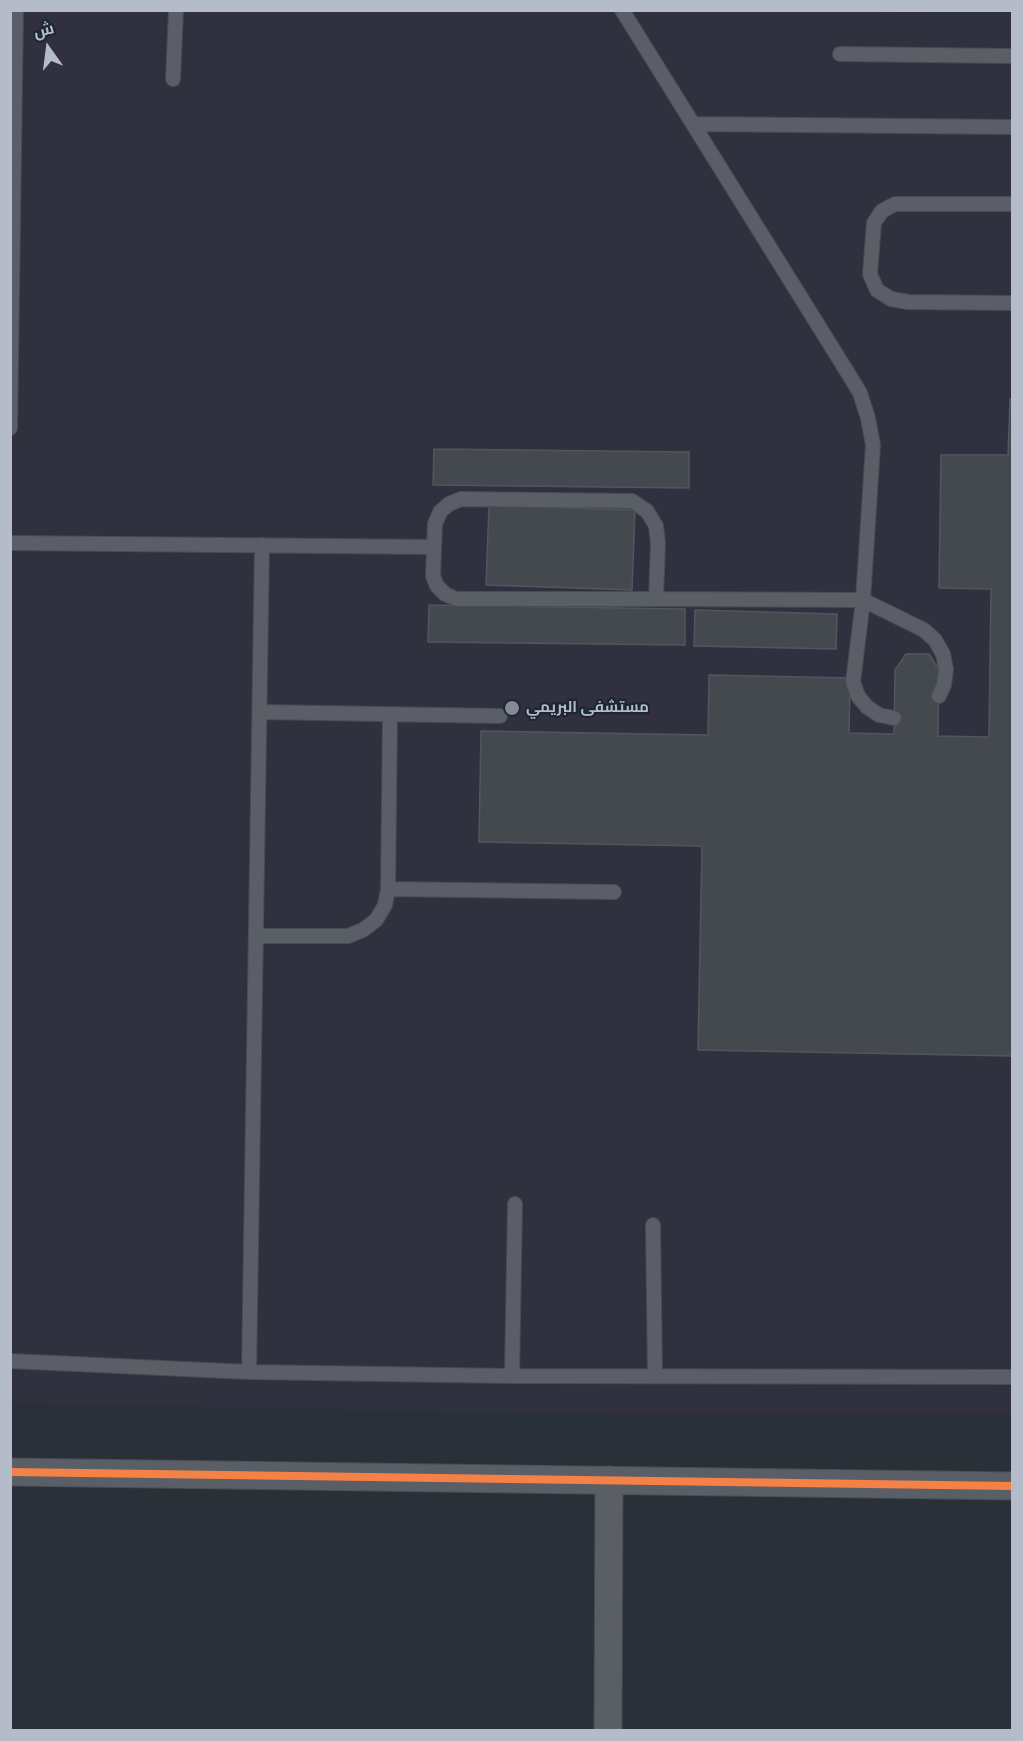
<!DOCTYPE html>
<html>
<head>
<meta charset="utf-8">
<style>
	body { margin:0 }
	#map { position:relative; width:1023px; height:1741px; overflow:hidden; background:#2a3038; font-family:Figtree,Cairo,sans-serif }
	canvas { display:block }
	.frame { position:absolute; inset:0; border:12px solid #b4bcc9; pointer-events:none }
	.north { position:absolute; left:18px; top:18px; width:60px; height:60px; -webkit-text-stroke:4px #1d2633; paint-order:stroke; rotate:346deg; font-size:16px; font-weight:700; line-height:24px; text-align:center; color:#b4bcc9 }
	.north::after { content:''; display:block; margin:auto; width:21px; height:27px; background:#b4bcc9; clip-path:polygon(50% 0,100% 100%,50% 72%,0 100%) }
</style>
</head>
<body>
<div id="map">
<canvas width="1023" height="1741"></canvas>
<div class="frame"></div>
<div class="north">ش</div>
</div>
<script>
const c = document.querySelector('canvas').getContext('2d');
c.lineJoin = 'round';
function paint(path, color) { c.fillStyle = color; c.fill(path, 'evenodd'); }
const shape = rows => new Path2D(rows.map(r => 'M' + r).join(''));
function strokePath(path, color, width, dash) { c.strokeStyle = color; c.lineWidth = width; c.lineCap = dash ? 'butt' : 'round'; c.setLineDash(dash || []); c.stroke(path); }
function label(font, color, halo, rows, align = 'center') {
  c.font = font + ' Figtree,Cairo,sans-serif'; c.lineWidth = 4.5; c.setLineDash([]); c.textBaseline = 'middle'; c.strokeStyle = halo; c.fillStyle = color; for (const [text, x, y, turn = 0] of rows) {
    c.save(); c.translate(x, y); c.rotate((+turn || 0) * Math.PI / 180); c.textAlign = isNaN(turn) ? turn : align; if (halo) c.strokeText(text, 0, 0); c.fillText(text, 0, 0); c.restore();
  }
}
paint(shape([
	[757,10,1012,14,1012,1414,458,1412,11,1403,11,11]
]), '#31303e');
const building = shape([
	[1010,399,1012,399,1012,1056,698,1050,702,846,479,842,481,731,708,735,709,675,850,678,849,733,894,734,895,670,906,654,929,654,939,670,938,736,989,737,991,589,939,588,941,455,1008,455,1010,399],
	[434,449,689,452,689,488,433,485,434,449],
	[489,506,635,510,632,590,486,585,489,506],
	[429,605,685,609,685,645,428,642,429,605],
	[695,610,837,614,836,649,694,646,695,610]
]);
paint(building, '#444950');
strokePath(building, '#52575f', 1.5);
const lane = shape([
	[622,10,846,370,860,393,868,418,873,445,863,600,656,599],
	[840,54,1012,56],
	[173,79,176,10],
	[693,124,1012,127],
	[1012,204,895,204,882,211,874,223,870,274,877,290,891,299,908,302,1012,303],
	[10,428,16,10],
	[461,499,632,501,647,511,656,526,658,543,656,599,456,599,445,594,437,586,433,576,435,524,440,512,449,504,461,499],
	[10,543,433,547],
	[260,712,500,716],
	[894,718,879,715,867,707,858,696,853,682,863,600,924,630,935,640,943,654,946,669,944,685,939,696],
	[388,889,614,892],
	[256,936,348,936,363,930,376,920,385,905,388,889,390,715],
	[653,1225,655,1375],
	[10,1361,249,1372,512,1376,1012,1377],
	[249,1372,262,545],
	[512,1376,515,1204]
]);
const street = shape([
	[10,1472,1012,1486],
	[608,1730,609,1480]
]);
strokePath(lane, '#484c53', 16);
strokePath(street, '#484c53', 29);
strokePath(lane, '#5a5e66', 14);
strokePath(street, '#5a5e66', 27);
strokePath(shape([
	[10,1472,1012,1486]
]), '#f48246', 8);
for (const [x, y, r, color] of [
	[512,708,8,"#848b96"]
]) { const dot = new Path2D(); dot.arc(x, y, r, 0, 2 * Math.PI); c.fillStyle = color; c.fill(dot); strokePath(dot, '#1d2633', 2); }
label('bold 15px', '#b4bcc9', '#1d2633', [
	["مستشفى البريمي",526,708]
], 'left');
</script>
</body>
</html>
